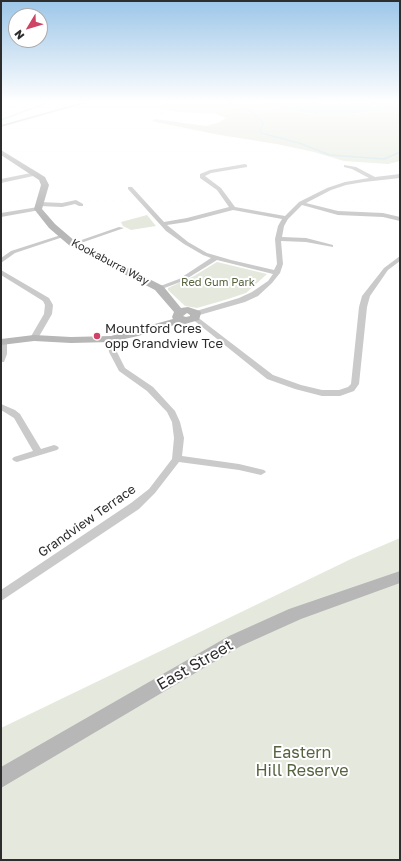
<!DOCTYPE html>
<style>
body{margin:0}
#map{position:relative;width:401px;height:861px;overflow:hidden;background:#fff;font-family:"Golos Text",sans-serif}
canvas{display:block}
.frame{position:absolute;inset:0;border:2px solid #2d2d2d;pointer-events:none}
.north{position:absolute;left:8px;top:8px;width:40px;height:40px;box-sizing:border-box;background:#fff;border:1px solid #ababab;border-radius:50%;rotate:232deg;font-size:11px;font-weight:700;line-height:16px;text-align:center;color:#2d2d2d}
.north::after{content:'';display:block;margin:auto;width:14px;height:18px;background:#cf4465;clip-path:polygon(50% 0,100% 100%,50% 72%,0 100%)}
</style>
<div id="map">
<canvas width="401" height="861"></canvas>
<div class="frame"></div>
<div class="north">N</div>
</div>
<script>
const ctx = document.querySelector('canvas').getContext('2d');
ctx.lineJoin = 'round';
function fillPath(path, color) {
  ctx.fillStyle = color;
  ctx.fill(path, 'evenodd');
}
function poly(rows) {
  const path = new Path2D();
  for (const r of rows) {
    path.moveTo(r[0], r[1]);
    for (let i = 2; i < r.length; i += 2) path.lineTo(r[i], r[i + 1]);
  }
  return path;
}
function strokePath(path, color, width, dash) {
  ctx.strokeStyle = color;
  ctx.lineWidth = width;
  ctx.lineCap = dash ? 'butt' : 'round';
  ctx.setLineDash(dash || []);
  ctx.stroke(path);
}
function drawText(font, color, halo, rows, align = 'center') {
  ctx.font = font + ' "Golos Text",sans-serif';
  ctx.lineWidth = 4;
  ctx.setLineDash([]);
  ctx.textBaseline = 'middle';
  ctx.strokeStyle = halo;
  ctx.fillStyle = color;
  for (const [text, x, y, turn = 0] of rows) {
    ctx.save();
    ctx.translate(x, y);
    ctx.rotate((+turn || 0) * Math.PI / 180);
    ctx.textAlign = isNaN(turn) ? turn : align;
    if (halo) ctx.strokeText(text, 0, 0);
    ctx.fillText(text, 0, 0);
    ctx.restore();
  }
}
fillPath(poly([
 [169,101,257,101,293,110,323,114,343,114,400,107,400,161,388,164,344,161,314,152,277,144,220,135,151,121,156,119,206,126,220,122,226,118,216,114,178,112,160,109,160,106],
 [147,215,156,226,131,230,123,226,121,222],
 [217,262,267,274,246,293,225,300,197,308,185,306,168,290,168,288,194,276],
 [400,538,400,860,1,860,1,728,351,559]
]), '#e5e9dd');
fillPath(poly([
 [257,101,309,101,329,104,400,101,400,109,343,114,317,114,277,108]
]), '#cbe0e7');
strokePath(poly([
 [221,101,252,112,264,123,260,130,261,133,299,143,330,155,384,159,400,152],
 [1,120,52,101]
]), '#cbe0e7', 1.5);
fillPath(poly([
 [87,101,93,101,1,127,1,125,87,101],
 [245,164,247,165,247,167,211,173,205,176,221,188,235,207,285,216,299,202,327,188,345,182,369,178,352,169,344,167,344,165,356,167,375,177,400,174,400,178,364,182,346,185,331,190,306,203,338,211,383,213,400,217,400,221,383,217,338,215,302,205,288,219,284,226,282,237,306,238,333,245,333,247,306,242,281,241,283,264,280,273,272,283,258,296,245,302,196,316,273,375,301,385,322,390,339,390,348,387,351,384,359,307,362,296,384,268,400,256,400,261,388,270,370,296,367,307,359,384,354,391,340,396,322,396,295,389,267,379,191,318,195,316,192,314,193,312,239,298,252,292,268,281,273,274,217,260,183,281,159,290,155,288,179,279,211,258,203,255,184,244,166,231,128,189,128,187,132,187,164,222,187,218,229,207,217,190,200,178,200,174,210,170,245,164],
 [233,210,282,219,278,226,275,239,277,264,274,270,231,260,207,253,188,242,167,225,187,222,233,210],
 [36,172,38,173,38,175,1,183,1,179,36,172],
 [76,200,83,204,83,206,79,206,75,204,62,207,40,206,37,204,40,202,62,203,76,200],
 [38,207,40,208,40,210,1,217,1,213,38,207],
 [119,227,124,228,75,245,70,244,119,227],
 [61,235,66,236,15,253,1,263,1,258,11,251,61,235],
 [1,270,49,298,53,305,52,314,37,340,31,340,30,338,44,314,45,305,43,301,1,275,1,270],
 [108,337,114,337,115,339,117,352,125,368,153,387,175,411,180,422,184,438,182,456,239,464,264,470,266,472,261,475,239,470,179,462,155,493,139,509,1,601,1,590,131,503,149,489,172,459,174,438,172,422,167,412,147,391,119,371,109,352,107,339,108,337],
 [1,340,6,340,7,342,7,354,4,362,1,362,1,340],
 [1,404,15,410,20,414,41,449,54,445,57,446,59,448,57,450,17,462,14,461,12,459,14,457,33,451,14,418,1,410,1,404]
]), '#cacaca');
fillPath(poly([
 [1,150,45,177,49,185,42,209,55,224,76,242,163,286,181,308,188,307,200,311,201,313,199,320,185,324,181,323,138,336,111,342,71,343,34,341,1,345,1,339,34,335,71,337,111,336,173,319,172,317,174,312,155,290,70,246,49,228,34,209,41,185,39,180,1,155,1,150],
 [187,313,190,315,190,316,186,317,183,316,187,313],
 [400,571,400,583,301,619,241,646,1,788,1,767,229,636,289,609,400,571]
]), '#b7b7b7');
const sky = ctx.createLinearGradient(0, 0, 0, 221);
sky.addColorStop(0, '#9cc6e8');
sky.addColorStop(0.46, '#fff');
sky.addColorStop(1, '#ffffff00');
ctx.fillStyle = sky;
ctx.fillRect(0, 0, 401, 221);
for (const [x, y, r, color] of [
 [97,336,4,"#cf4465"]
]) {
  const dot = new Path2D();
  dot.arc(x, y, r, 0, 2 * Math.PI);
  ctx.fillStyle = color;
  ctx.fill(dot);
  strokePath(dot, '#fff', 1.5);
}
drawText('11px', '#2d2d2d', '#fff', [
 ["Kookaburra Way",110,262,28]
]);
drawText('11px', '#566340', '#fff', [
 ["Red Gum Park",218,283]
]);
drawText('13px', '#2d2d2d', '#fff', [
 ["Mountford Cres",105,329],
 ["opp Grandview Tce",105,344]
], 'left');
drawText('13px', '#2d2d2d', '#fff', [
 ["Grandview Terrace",87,521,-35]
]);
drawText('16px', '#2d2d2d', '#fff', [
 ["East Street",195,665,-30]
]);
drawText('16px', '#566340', '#fff', [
 ["Eastern",302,753],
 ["Hill Reserve",302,771]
]);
</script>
